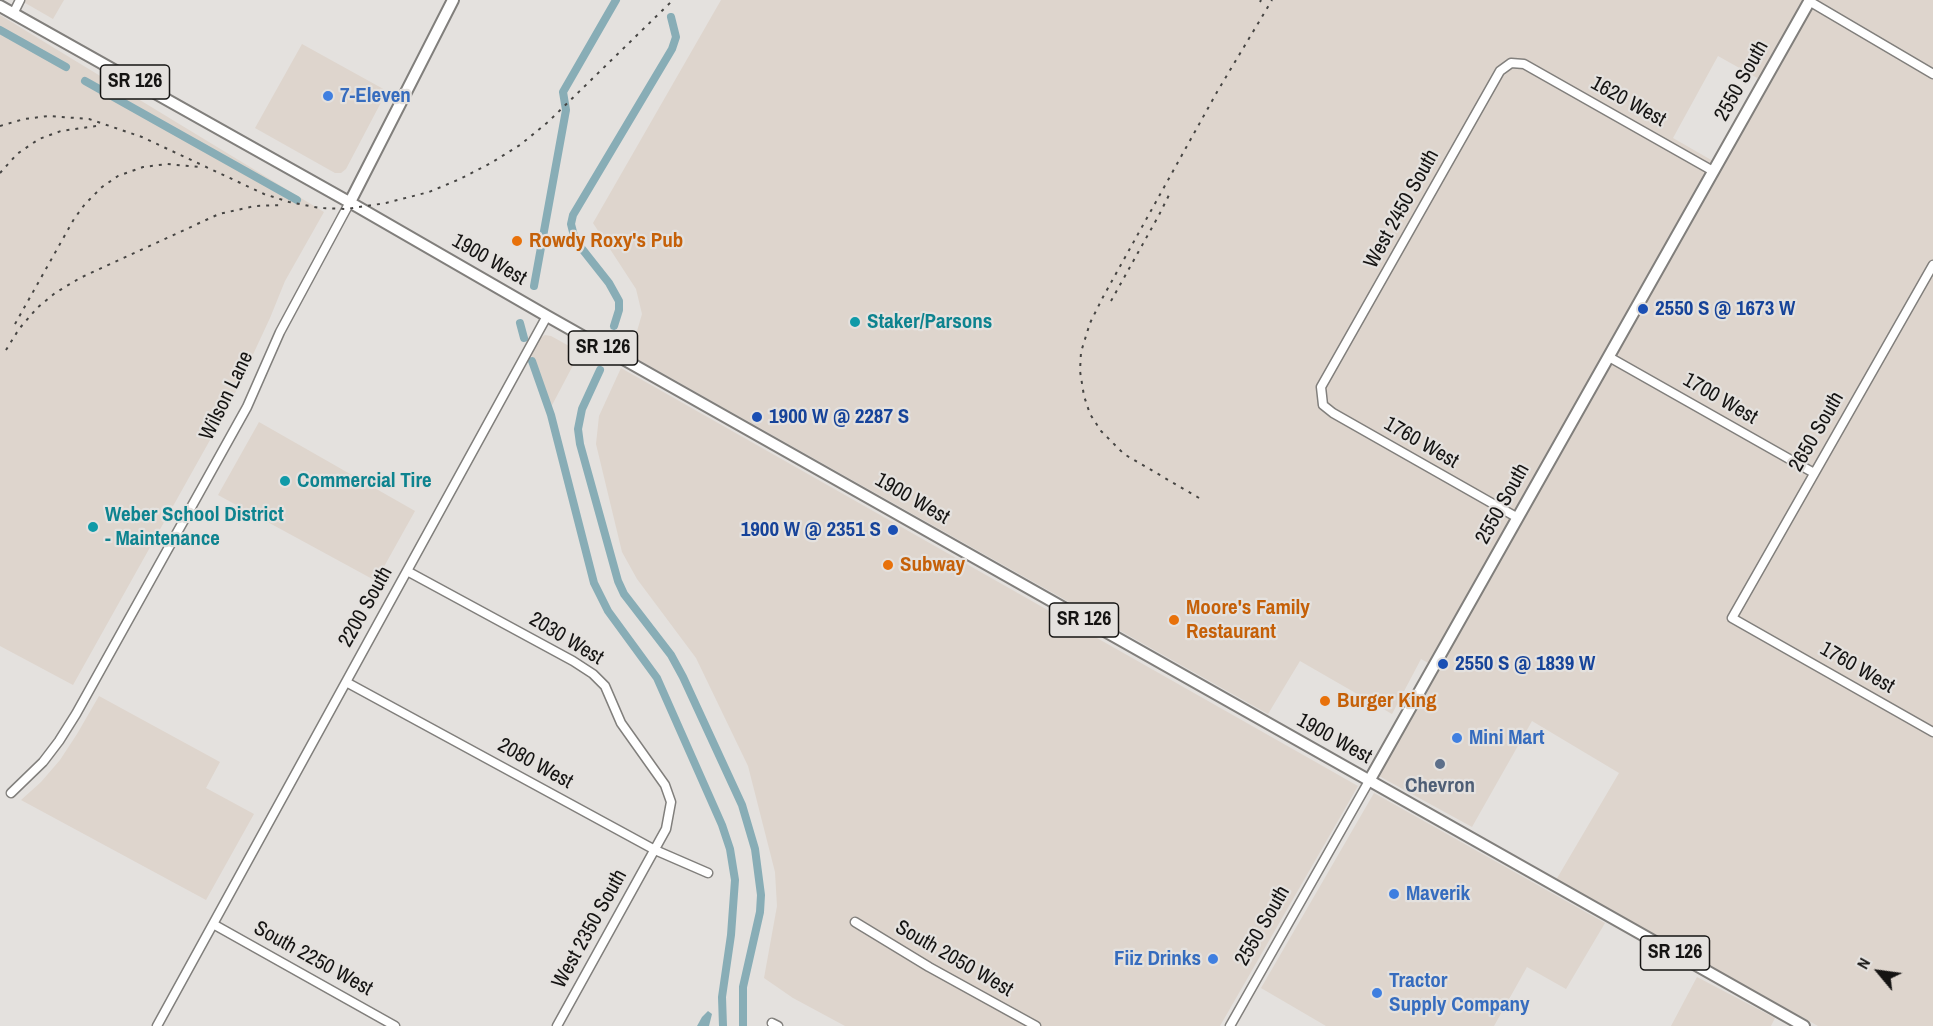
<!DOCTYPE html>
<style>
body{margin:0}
#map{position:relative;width:1933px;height:1026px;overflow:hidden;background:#e4e1de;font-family:"Archivo Narrow",sans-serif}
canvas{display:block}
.north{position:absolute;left:1849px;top:942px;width:60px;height:60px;-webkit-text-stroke:4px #e4e1de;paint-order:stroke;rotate:299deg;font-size:16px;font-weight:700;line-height:24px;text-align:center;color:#151413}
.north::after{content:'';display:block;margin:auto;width:21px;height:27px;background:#151413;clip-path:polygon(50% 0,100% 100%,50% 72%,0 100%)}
</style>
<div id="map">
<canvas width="1933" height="1026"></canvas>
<div class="north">N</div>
</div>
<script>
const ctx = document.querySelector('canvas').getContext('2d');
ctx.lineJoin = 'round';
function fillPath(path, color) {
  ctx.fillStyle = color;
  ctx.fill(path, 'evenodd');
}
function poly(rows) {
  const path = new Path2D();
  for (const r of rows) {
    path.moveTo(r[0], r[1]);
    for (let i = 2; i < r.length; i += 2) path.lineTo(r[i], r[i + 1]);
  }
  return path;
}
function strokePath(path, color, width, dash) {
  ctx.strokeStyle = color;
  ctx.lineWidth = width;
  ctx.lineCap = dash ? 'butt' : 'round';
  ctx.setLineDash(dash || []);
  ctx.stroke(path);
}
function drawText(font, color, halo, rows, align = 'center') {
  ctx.font = font + ' "Archivo Narrow",sans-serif';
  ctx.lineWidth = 4.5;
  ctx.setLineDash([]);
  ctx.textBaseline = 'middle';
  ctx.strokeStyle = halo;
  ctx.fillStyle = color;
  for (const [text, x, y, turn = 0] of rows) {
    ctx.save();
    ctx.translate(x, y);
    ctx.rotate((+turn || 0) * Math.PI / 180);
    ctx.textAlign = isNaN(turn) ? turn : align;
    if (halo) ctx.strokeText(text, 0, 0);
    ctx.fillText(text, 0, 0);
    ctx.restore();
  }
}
fillPath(poly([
 [20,0,64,0,53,19],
 [721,0,1933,0,1933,1026,1818,1026,1556,880,1619,773,1532,721,1472,827,1379,776,1439,669,1421,659,1392,714,1300,661,1268,714,630,355,642,314,636,289,593,223],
 [1718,56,1759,79,1713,161,1673,138],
 [0,15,324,212,285,281,270,318,229,406,73,685,0,646],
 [302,44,387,91,346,169,341,173,335,173,255,128],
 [545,335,551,336,580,352,550,409,531,354,539,339],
 [621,368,1358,786,1220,1026,845,1026,793,998,764,978,777,906,775,872,748,766,696,658,637,579,622,552,596,444,599,416],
 [259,422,415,511,376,581,218,495],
 [99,696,220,762,206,788,254,814,206,900,21,800,41,782,60,760,77,734],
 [1374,793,1605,923,1566,989,1527,967,1494,1026,1326,1026,1261,988],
 [1697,977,1775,1018,1771,1026,1671,1026]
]), '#ded5cd');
fillPath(poly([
 [708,1011,712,1014,709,1026,697,1026,702,1017]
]), '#88adb6');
strokePath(poly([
 [0,30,66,67],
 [85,81,297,200],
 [534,286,566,110,563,92,616,0],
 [520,323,524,338],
 [614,326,619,310,619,301,609,283,575,240,571,224,573,215,672,49,676,37,671,17],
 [532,361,551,415,594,583,608,611,657,678,722,825,730,849,735,880,731,935,722,997,723,1026],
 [600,370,582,409,578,429,580,444,618,581,624,594,671,655,683,677,742,805,755,849,761,895,760,912,743,987,743,1026]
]), '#88adb6', 8);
const minor = poly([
 [1809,1,1933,74],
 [13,14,20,0],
 [1933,265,1732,618,1933,732],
 [1609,357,1814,473],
 [1518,518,1333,413,1323,405,1321,387,1500,71,1511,63,1524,64,1713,171],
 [407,571,573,661,593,674,605,686,621,723,665,785,671,802,666,829,557,1026],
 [346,682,655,850,708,873],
 [11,793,43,762,59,741,76,714,247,407,280,332,350,202],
 [855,922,929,967,1036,1026],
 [213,924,395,1026],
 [772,1023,778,1026],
 [157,1026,547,316],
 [1230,1026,1369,781]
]);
const major = poly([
 [0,6,358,207,547,316,1804,1026],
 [350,202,453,0],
 [1369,781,1810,0]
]);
strokePath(minor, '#817f7c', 11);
strokePath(major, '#817f7c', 14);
strokePath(minor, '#fff', 8);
strokePath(major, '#fff', 10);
strokePath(poly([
 [1260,2,1261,0],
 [0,126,24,119,49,116,89,119,142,137,264,194,289,202,320,208,346,209,386,203,429,192,460,179,491,163,520,145,548,122,673,0],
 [0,173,17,154,39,139,61,131,96,126],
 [1111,301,1159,215,1170,193],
 [15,324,74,219,85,204,102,187,118,176,143,167,167,164,200,167],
 [6,350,19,329,37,308,55,293,80,278,219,214,255,206,284,205],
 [1199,498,1124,454,1101,431,1090,414,1084,396,1080,371,1081,352,1090,323,1103,297,1217,92,1272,0]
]), '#464543', 2, [3, 6]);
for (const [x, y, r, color] of [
 [328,96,6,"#3f7fe0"],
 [517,241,6,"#e8710a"],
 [1643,309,6,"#1a4fb4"],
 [855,322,6,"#0f9aa8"],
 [757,417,6,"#1a4fb4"],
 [285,481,6,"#0f9aa8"],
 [93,527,6,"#0f9aa8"],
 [893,530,6,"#1a4fb4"],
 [888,565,6,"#e8710a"],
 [1174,620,6,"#e8710a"],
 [1443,664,6,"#1a4fb4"],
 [1325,701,6,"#e8710a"],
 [1457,738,6,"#3f7fe0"],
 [1440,764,6,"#5c6f8a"],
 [1394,894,6,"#3f7fe0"],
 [1213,959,6,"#3f7fe0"],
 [1377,993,6,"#3f7fe0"]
]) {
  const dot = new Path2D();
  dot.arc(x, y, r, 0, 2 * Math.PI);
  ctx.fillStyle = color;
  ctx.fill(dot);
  strokePath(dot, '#e4e1de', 2);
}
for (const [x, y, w] of [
 [135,82,69],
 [603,348,69],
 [1084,620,69],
 [1675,953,69]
]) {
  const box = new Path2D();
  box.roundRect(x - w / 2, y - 17, w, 34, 4.5);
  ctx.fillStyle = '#e4e1de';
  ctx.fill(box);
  strokePath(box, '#151413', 1.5);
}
drawText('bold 20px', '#151413', null, [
 ["SR 126",135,82],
 ["SR 126",603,348],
 ["SR 126",1084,620],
 ["SR 126",1675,953]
]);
drawText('21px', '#151413', '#e4e1de', [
 ["2550 South",1742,81,-61],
 ["1620 West",1628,102,29],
 ["West 2450 South",1402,209,-61],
 ["1900 West",489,260,30],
 ["Wilson Lane",227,396,-64],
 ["1700 West",1720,399,30],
 ["2650 South",1817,432,-60],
 ["1760 West",1421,443,30],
 ["1900 West",912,499,30],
 ["2550 South",1503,504,-61],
 ["2200 South",366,607,-61],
 ["2030 West",566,639,31],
 ["1760 West",1857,668,30],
 ["1900 West",1334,739,29],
 ["2080 West",535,764,29],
 ["2550 South",1263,926,-60],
 ["West 2350 South",590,929,-61],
 ["South 2250 West",313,959,29],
 ["South 2050 West",954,959,30]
]);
drawText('bold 21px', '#366cbe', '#e4e1de', [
 ["7-Eleven",340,96],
 ["Mini Mart",1469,738],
 ["Maverik",1406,894],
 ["Fiiz Drinks",1201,959,"right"],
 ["Tractor",1389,981],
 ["Supply Company",1389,1005]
], 'left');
drawText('bold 21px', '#c56008', '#e4e1de', [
 ["Rowdy Roxy's Pub",529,241],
 ["Subway",900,565],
 ["Moore's Family",1186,608],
 ["Restaurant",1186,632],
 ["Burger King",1337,701]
], 'left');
drawText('bold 21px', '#164399', '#e4e1de', [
 ["2550 S @ 1673 W",1655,309],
 ["1900 W @ 2287 S",769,417],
 ["1900 W @ 2351 S",881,530,"right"],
 ["2550 S @ 1839 W",1455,664]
], 'left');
drawText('bold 21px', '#0d838f', '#e4e1de', [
 ["Staker/Parsons",867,322],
 ["Commercial Tire",297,481],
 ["Weber School District",105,515],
 ["- Maintenance",105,539]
], 'left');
drawText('bold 21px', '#4e5e75', '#e4e1de', [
 ["Chevron",1440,786]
]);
</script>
